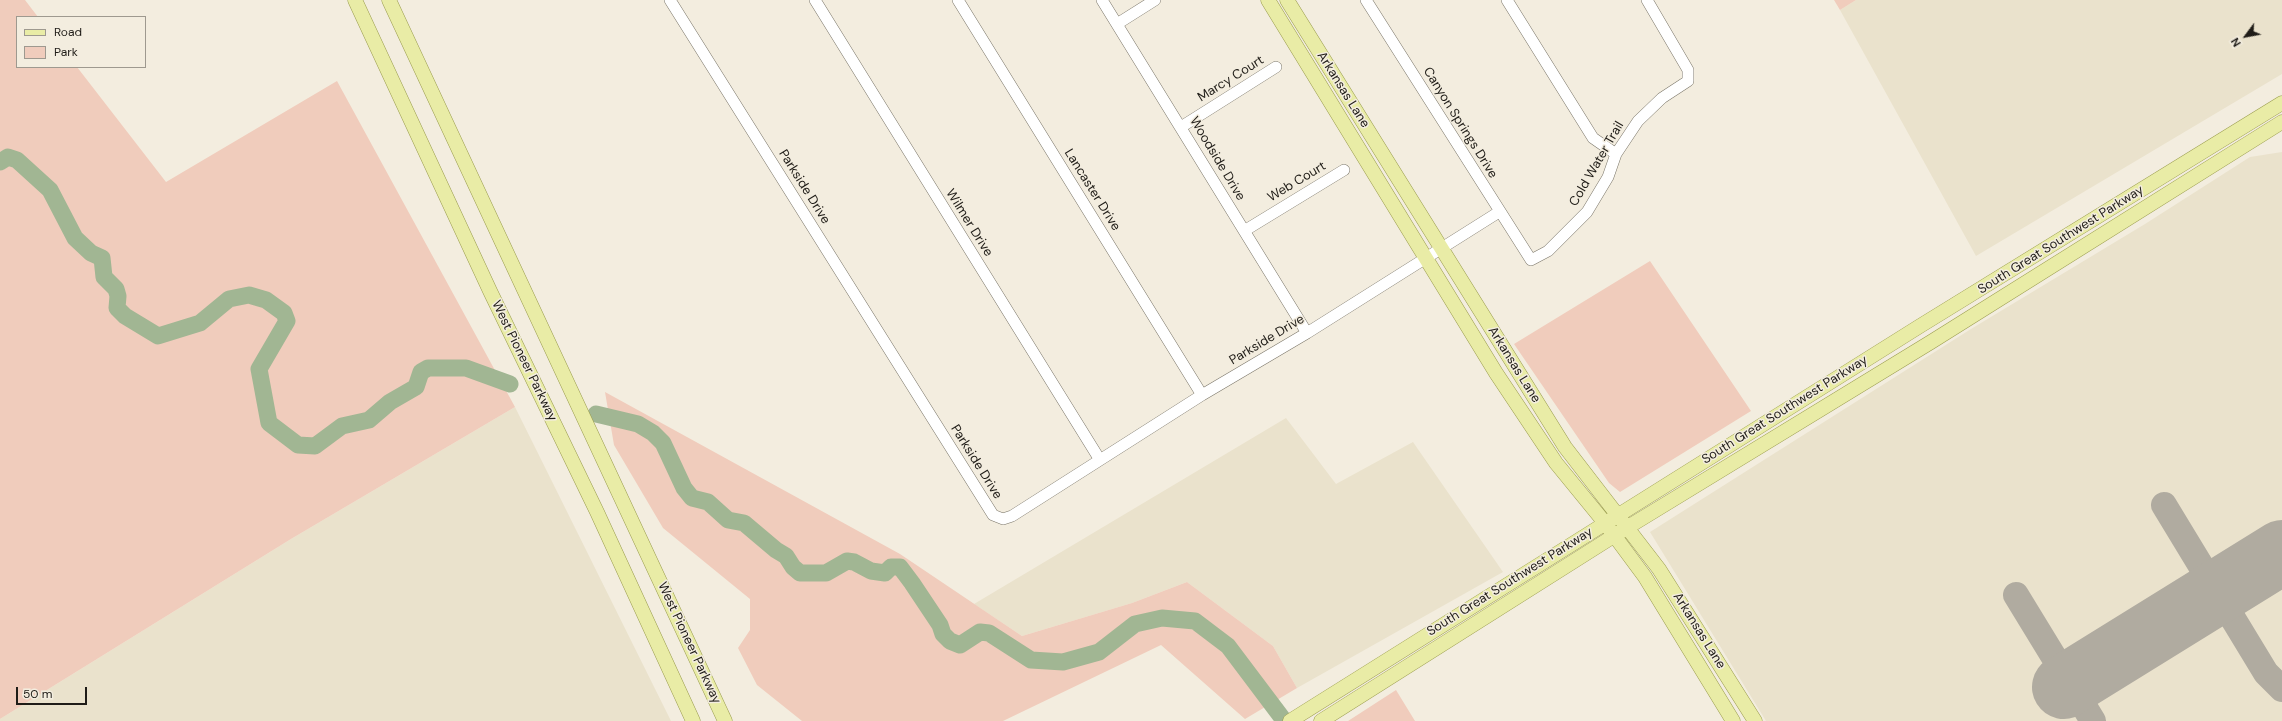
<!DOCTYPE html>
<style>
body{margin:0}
#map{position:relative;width:2282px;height:721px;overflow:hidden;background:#f3eddf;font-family:"DM Sans",sans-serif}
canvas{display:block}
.legend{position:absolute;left:16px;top:16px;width:130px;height:52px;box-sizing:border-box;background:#f3eddf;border:1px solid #9e998f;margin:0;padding:5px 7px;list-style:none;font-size:12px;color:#1f1c17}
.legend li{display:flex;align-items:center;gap:8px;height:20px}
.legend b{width:20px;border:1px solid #9e998f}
.north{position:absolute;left:2226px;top:16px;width:40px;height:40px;-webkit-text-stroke:3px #f3eddf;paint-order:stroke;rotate:238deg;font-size:11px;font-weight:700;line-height:16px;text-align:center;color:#1f1c17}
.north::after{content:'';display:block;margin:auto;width:14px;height:18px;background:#1f1c17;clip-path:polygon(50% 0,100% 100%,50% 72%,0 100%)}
.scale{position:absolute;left:16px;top:687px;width:71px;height:18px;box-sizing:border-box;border:2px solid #1f1c17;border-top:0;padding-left:5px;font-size:12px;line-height:14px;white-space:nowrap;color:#1f1c17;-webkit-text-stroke:3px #f3eddf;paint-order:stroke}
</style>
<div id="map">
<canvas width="2282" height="721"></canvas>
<ul class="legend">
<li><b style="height:5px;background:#e9eca6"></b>Road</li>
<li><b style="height:11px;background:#f0ccbc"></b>Park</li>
</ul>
<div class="north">N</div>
<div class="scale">50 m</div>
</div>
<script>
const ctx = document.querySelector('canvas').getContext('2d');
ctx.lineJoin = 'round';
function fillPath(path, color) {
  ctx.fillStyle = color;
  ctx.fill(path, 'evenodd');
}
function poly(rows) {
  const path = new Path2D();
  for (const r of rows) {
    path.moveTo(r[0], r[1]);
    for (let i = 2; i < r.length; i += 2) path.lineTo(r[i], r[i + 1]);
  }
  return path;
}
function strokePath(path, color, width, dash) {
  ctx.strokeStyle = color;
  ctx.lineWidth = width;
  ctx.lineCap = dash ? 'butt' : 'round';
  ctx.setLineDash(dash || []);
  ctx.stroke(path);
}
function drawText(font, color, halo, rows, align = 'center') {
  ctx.font = font + ' "DM Sans",sans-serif';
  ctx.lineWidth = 3;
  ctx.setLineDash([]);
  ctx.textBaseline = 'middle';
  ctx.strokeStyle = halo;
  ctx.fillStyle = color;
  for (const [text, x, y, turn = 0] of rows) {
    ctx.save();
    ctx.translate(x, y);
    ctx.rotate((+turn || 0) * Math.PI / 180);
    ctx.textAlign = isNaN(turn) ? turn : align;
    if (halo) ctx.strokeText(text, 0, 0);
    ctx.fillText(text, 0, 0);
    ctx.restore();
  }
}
fillPath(poly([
 [1856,0,2282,0,2282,74,1976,256,1840,10],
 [2282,152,2282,721,1766,721,1650,532,1971,329,2145,224,2250,157],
 [515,407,671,721,0,721,0,719,291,539],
 [1286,418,1336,484,1413,442,1503,572,1297,688,1273,646,1187,582,1132,603,1022,636,974,604]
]), '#eae2cc');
fillPath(poly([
 [0,0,25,0,38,17,17,17,17,67,77,67,166,182,337,81,515,407,291,539,0,719],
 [1834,0,1856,0,1840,10],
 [1650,261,1751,411,1620,492,1609,483,1514,344],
 [605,392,900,554,1022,636,1132,603,1187,582,1273,646,1297,688,1245,719,1161,645,1003,721,802,721,757,685,738,648,750,630,750,599,663,528,614,445],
 [1396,690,1415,721,1348,721]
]), '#f0ccbc');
strokePath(poly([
 [0,162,8,157,17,160,50,190,75,238,91,253,102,258,104,277,116,289,118,296,117,308,125,316,158,336,200,323,229,299,249,295,266,300,284,313,287,321,259,369,269,423,298,445,315,446,342,426,369,420,390,402,416,387,421,372,428,368,466,368,510,384],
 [596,414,638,424,653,433,663,443,684,488,692,498,708,502,728,520,744,523,776,550,786,556,793,567,800,573,826,573,847,561,854,562,871,571,885,573,891,567,900,567,912,583,940,625,943,634,950,641,960,645,980,632,989,633,1031,660,1063,662,1099,652,1135,624,1162,618,1195,621,1228,646,1283,719]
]), '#a1b693', 17);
strokePath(poly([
 [2164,505,2266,673,2282,689],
 [2016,595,2093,721]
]), '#b0aba0', 26);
strokePath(poly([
 [2064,687,2282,552]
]), '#b0aba0', 64);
const minor = poly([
 [670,0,993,515,1003,519,1012,516,1202,395,1307,333,1499,212],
 [815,0,1100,460],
 [958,0,1202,395],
 [1102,0,1307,333],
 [1366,0,1531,260,1548,251,1587,212,1608,177,1616,154,1638,121,1662,98,1688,81,1688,70,1647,0],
 [1507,0,1593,138,1616,154],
 [1117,24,1155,0],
 [1181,127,1276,67],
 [1244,231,1344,170]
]);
const major = poly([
 [355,0,490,291,597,512,693,721],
 [389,0,725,721],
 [1268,0,1496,373,1556,463,1605,523,1645,577,1733,721],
 [1287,0,1565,447,1659,569,1755,721],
 [1290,721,1920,326,2282,103],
 [1321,721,1628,527,1931,342,2282,122]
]);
strokePath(minor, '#7a7568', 12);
strokePath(major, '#999b4d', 15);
strokePath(minor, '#fff', 11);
strokePath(major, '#e9eca6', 14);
drawText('13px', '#1f1c17', '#f3eddf', [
 ["Marcy Court",1231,79,-32],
 ["Arkansas Lane",1343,90,58],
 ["Canyon Springs Drive",1460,123,58],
 ["Woodside Drive",1217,159,59],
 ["Cold Water Trail",1597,164,-60],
 ["Web Court",1297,182,-31],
 ["Parkside Drive",804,187,58],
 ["Lancaster Drive",1092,190,58],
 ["Wilmer Drive",969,223,58],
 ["South Great Southwest Parkway",2061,240,-32],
 ["Parkside Drive",1267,340,-31],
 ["West Pioneer Parkway",524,361,64],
 ["Arkansas Lane",1514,365,58],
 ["South Great Southwest Parkway",1785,410,-32],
 ["Parkside Drive",976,462,58],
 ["South Great Southwest Parkway",1510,582,-32],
 ["Arkansas Lane",1699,631,58],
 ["West Pioneer Parkway",689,643,65]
]);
</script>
